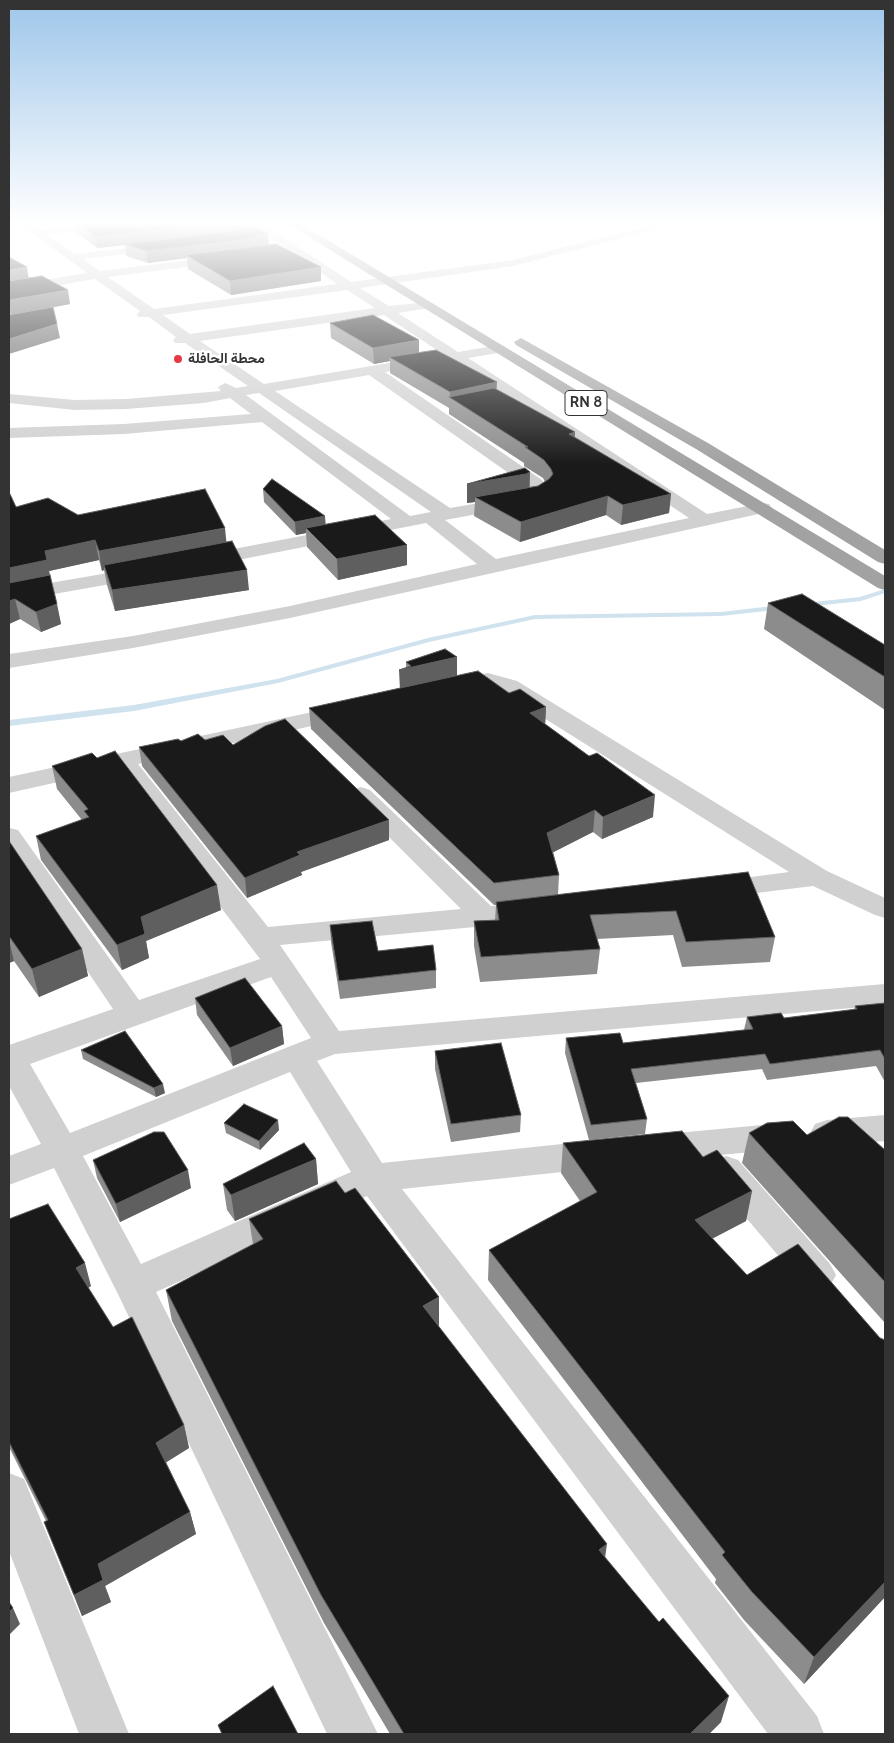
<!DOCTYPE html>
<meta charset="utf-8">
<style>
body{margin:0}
#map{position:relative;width:894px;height:1743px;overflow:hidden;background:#fff;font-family:Cabin,sans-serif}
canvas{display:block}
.frame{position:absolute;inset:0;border:10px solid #333;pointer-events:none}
</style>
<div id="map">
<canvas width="894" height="1743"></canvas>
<div class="frame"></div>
</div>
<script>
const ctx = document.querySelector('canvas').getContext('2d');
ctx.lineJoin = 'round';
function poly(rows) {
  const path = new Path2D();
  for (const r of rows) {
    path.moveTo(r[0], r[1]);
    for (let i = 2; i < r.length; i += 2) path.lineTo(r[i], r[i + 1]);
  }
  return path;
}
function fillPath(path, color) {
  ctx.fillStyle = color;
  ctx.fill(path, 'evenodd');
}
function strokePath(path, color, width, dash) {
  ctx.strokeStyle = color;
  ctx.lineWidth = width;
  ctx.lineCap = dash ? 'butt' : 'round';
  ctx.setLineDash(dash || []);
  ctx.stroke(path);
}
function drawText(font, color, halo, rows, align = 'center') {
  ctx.font = font + ' Cabin,Vazirmatn,sans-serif';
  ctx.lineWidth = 5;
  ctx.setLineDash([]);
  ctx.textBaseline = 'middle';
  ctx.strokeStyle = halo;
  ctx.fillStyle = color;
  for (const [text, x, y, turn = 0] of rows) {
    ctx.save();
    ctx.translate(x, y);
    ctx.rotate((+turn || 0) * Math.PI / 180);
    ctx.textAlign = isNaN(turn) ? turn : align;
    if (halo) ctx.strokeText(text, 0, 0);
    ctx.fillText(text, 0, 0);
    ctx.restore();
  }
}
fillPath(poly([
 [885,589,885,593,861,601,805,607,801,605,805,603,860,597,885,589],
 [781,605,784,605,784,609,721,616,535,619,429,642,278,683,134,711,9,726,9,720,134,705,277,679,428,638,535,615,721,612,781,605]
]), '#cfe2ee');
fillPath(poly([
 [16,221,28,221,40,230,111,221,146,221,141,224,48,235,74,254,163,244,169,247,163,250,83,259,100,271,224,256,230,259,224,262,108,277,154,309,337,284,246,221,259,221,351,282,513,260,669,221,688,221,513,266,360,288,389,306,429,302,431,305,429,308,398,313,458,352,499,345,504,346,506,349,504,352,468,358,707,514,763,503,769,504,772,508,769,512,763,513,290,618,133,648,9,668,9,654,133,636,290,606,477,564,426,523,202,567,195,565,192,561,195,557,202,555,391,519,262,422,124,434,9,438,9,428,124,424,251,414,230,398,204,403,126,409,75,410,9,403,9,394,75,400,126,399,221,391,218,387,225,383,236,388,248,386,185,343,175,343,173,340,176,337,149,317,138,317,137,314,140,311,95,279,9,294,9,286,87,273,16,221],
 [347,290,375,308,190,334,163,315,347,290],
 [384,315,443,354,264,384,200,341,384,315],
 [453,361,689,518,496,559,445,520,537,503,547,497,550,493,549,489,542,480,385,372,453,361],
 [369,375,530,488,532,491,526,495,450,508,275,391,369,375],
 [259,393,431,512,410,516,246,395,259,393],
 [143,567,150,569,153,573,150,577,9,602,9,590,143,567],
 [488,673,517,681,827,871,885,898,885,918,875,915,813,886,716,898,706,895,702,889,706,883,789,872,501,691,487,687,455,693,447,691,444,686,447,681,488,673],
 [345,705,353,707,357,712,353,717,138,764,268,927,461,909,352,800,348,795,352,790,361,787,370,790,491,906,532,902,542,905,546,911,542,917,532,920,486,926,280,945,339,1031,885,984,885,1005,335,1054,317,1061,382,1163,600,1140,612,1144,617,1154,612,1164,600,1168,402,1189,817,1716,824,1734,768,1734,367,1196,156,1292,378,1734,327,1734,118,1294,54,1168,9,1185,9,1156,41,1144,9,1086,9,1045,113,1009,9,855,9,828,18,830,139,1000,260,959,116,769,9,793,9,777,345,705],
 [271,977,311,1038,70,1133,30,1064,271,977],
 [290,1072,351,1172,141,1264,83,1156,290,1072],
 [885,1115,885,1141,827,1146,815,1142,810,1133,815,1124,827,1120,885,1115],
 [784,1123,796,1127,801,1136,796,1145,784,1149,655,1161,643,1158,638,1148,643,1138,655,1135,784,1123],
 [726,1156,738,1160,830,1264,836,1275,830,1286,817,1291,804,1286,714,1180,708,1170,714,1160,726,1156],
 [9,1473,24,1479,129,1734,79,1734,9,1551,9,1473]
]), '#d0d0d0');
fillPath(poly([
 [283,221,296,221,885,576,885,590,878,588,283,221],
 [521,338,708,443,885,550,885,564,878,562,696,449,516,345,514,342,521,338]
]), '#a2a2a2');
fillPath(poly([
 [62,221,244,221,269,245,321,267,321,281,231,295,188,269,187,258,148,263,126,256,125,245,97,248,77,233,76,224,66,225],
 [9,257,29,278,70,304,11,315,9,313],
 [330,323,419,352,496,389,575,432,575,437,671,494,669,513,621,525,606,515,520,542,474,516,475,502,467,503,467,484,530,472,530,487,538,486,545,482,543,478,524,466,524,463,449,414,449,408,390,373,390,361,374,364,331,338],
 [263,489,326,524,407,545,407,565,338,580,307,547,306,533,296,535,264,502],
 [9,495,16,507,78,515,227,542,249,590,115,611,107,585,104,570,102,571,99,560,49,571,61,624,41,632,20,619,9,624],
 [768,603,885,645,885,710,764,629],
 [406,662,457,676,509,693,546,707,545,724,653,817,602,839,593,832,553,852,559,875,558,895,748,872,775,937,770,962,682,967,673,935,597,939,600,949,597,974,480,982,474,946,474,921,495,920,496,905,494,905,311,729,309,708,400,688,406,668],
 [205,740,233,745,389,840,301,872,302,875,247,898,142,766,139,747],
 [52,766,221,910,146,941,149,958,122,970,41,860,36,836,82,820,57,789],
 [9,841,82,949,88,976,39,997,14,961,9,963],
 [330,925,378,951,436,970,436,988,340,999,331,942],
 [195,998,282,1026,284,1044,233,1066,197,1015],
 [885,1003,885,1082,876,1066,767,1080,762,1069,636,1083,647,1119,645,1134,589,1140,565,1053,566,1038,623,1043,744,1030,747,1017,784,1018,854,1010,855,1006],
 [81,1050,165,1093,156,1097,83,1059],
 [435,1051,521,1115,520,1132,451,1142,435,1069],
 [224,1123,279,1130,260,1150,226,1133],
 [749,1133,807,1135,885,1150,885,1323,742,1163],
 [563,1143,703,1157,752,1191,746,1221,712,1239,747,1275,885,1340,885,1597,804,1684,744,1620,715,1583,716,1579,488,1280,489,1250,580,1201,561,1173],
 [316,1159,318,1184,235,1221,227,1210,223,1184],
 [93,1160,191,1188,120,1222,97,1178],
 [9,1219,91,1286,88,1288,113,1327,184,1425,189,1448,166,1462,190,1512,196,1534,105,1586,111,1602,82,1616,53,1544,44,1522,46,1521,9,1447],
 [249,1219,439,1327,605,1558,721,1722,709,1734,390,1734,324,1623,172,1321,166,1290,253,1244]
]), '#8c8c8c');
fillPath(poly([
 [66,221,93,221,76,222,76,224,66,225],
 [235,221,239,221,240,232,125,244,125,245,97,248,95,237],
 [268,234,269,246,186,255,187,258,148,263,146,251],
 [27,267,29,281,9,285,9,270],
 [321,267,321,281,231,295,230,281],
 [68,290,70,304,11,315,9,300],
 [57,324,60,338,9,354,9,339],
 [419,340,419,356,389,357,390,361,374,364,373,348],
 [497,382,496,399,450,397,450,392],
 [575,432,574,450,569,434],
 [530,472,529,490,475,497,475,502,467,503,467,484],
 [671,494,669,513,621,525,623,505],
 [608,496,606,515,520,542,521,522],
 [325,516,326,529,306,528,306,533,296,535,295,522],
 [225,528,227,548,104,565,104,570,102,571,99,551],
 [95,540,99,560,49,571,51,580,9,589,9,568,45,551],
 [407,545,407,565,338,580,337,559],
 [247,570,249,590,115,611,112,590],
 [15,599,20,619,9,624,9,601],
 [57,604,61,624,41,632,36,612],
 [457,657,457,677,400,690,399,670],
 [546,707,545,728,530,713],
 [655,795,653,817,602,839,603,817],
 [595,810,593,832,546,856,547,833],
 [389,820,389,840,301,872,302,875,247,898,245,878,297,852],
 [217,885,221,910,146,941,149,958,122,970,117,945,141,917],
 [9,940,14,961,9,963],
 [82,949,88,976,39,997,32,969],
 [282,1026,284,1044,233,1066,230,1048],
 [163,1084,165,1093,156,1097,154,1088],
 [278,1120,279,1130,260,1150,259,1141],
 [316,1159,318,1184,235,1221,231,1195],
 [188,1170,191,1188,120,1222,116,1204],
 [752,1191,746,1221,690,1250,695,1220],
 [85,1263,91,1286,83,1291,76,1268],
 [439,1297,439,1327,423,1306],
 [184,1425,189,1448,162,1465,156,1443],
 [190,1512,196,1534,105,1586,111,1602,82,1616,74,1595,98,1564],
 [607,1544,603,1572,599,1550],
 [885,1579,885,1597,804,1684,814,1657],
 [13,1608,20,1624,9,1635,9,1612],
 [729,1696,721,1722,709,1734,690,1734]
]), '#5f5f5f');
const building = poly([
 [83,221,235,221,95,237,76,222,83,221],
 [240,221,244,221,268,234,256,236,259,238,146,251,125,244,239,230,246,225,240,221],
 [276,244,321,267,230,281,186,255,276,244],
 [9,257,27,267,9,270,9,257],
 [42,276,68,290,9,300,9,281,42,276],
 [53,307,57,324,9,339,9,315,53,307],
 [373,315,419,340,373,348,330,323,373,315],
 [436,350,497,382,450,392,389,357,436,350],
 [494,388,575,432,569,434,671,494,623,505,608,496,521,522,475,497,538,486,549,479,553,474,551,469,544,460,525,447,528,447,449,397,494,388],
 [525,468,530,472,526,474,467,484,525,468],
 [272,479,325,516,295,522,263,489,272,479],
 [205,489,225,528,99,551,95,540,45,551,47,560,9,568,9,495,10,494,16,507,48,498,78,515,205,489],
 [375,515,407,545,337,559,306,528,375,515],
 [232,541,247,570,112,590,104,565,232,541],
 [50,575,57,604,36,612,15,599,9,601,9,583,50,575],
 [802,594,885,645,885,677,768,603,802,594],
 [445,649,457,657,399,670,411,666,406,662,445,649],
 [478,671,509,693,520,689,546,707,530,713,589,756,597,753,655,795,603,817,595,810,547,833,559,875,494,883,309,708,478,671],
 [285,719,389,820,297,852,300,855,245,878,139,747,178,739,181,741,198,734,205,740,223,735,233,745,265,726,285,719],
 [115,751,217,885,141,917,145,934,117,945,36,836,89,817,84,811,88,809,52,766,92,753,97,758,115,751],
 [9,841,82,949,32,969,9,936,9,841],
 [748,872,775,937,686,942,676,911,590,915,600,949,481,957,474,921,499,920,496,902,748,872],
 [372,921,378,951,433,945,436,970,339,981,330,925,372,921],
 [245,978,282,1026,230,1048,195,998,245,978],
 [885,1003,885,1059,880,1050,770,1064,765,1054,631,1069,647,1119,591,1125,566,1038,620,1033,623,1043,753,1029,747,1017,781,1013,784,1018,857,1009,855,1006,885,1003],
 [125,1031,163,1084,154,1088,81,1050,125,1031],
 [501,1043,521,1115,451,1124,435,1051,501,1043],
 [244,1104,278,1120,259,1141,224,1123,244,1104],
 [839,1117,848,1117,885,1150,885,1282,749,1133,767,1123,793,1121,807,1135,839,1117],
 [682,1131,703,1157,717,1150,752,1191,695,1220,747,1275,798,1244,880,1338,885,1340,885,1582,814,1657,752,1592,722,1555,725,1552,489,1250,597,1192,563,1143,682,1131],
 [154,1132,164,1132,188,1170,116,1204,93,1160,154,1132],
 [304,1143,316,1159,231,1195,223,1184,304,1143],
 [336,1181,345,1193,355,1188,439,1297,423,1306,607,1544,599,1550,659,1622,663,1618,729,1696,690,1734,404,1734,321,1595,166,1290,263,1239,249,1219,336,1181],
 [48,1204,85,1263,76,1268,113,1327,132,1317,184,1425,156,1443,190,1512,98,1564,103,1580,74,1595,44,1522,48,1520,9,1442,9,1219,48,1204],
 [9,1602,13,1608,9,1612,9,1602],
 [273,1686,298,1734,222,1734,218,1725,273,1686]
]);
fillPath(building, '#1a1a1a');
strokePath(building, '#5f5f5f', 1);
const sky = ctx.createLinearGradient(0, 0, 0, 465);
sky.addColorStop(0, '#9ec6ea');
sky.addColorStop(0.48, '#fff');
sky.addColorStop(1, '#ffffff00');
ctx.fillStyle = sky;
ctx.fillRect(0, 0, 894, 465);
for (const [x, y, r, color] of [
 [178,359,5,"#e63946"]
]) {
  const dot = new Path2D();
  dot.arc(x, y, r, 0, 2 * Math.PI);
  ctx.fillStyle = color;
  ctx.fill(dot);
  strokePath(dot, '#fff', 2);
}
drawText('bold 14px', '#333', '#fff', [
 ["محطة الحافلة",188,359]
], 'left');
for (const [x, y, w] of [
 [586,403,42]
]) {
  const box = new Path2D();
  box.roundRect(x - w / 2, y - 12.5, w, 25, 4);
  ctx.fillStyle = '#fff';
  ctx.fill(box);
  strokePath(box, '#333', 1);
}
drawText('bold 15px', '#333', null, [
 ["RN 8",586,403]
]);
</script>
